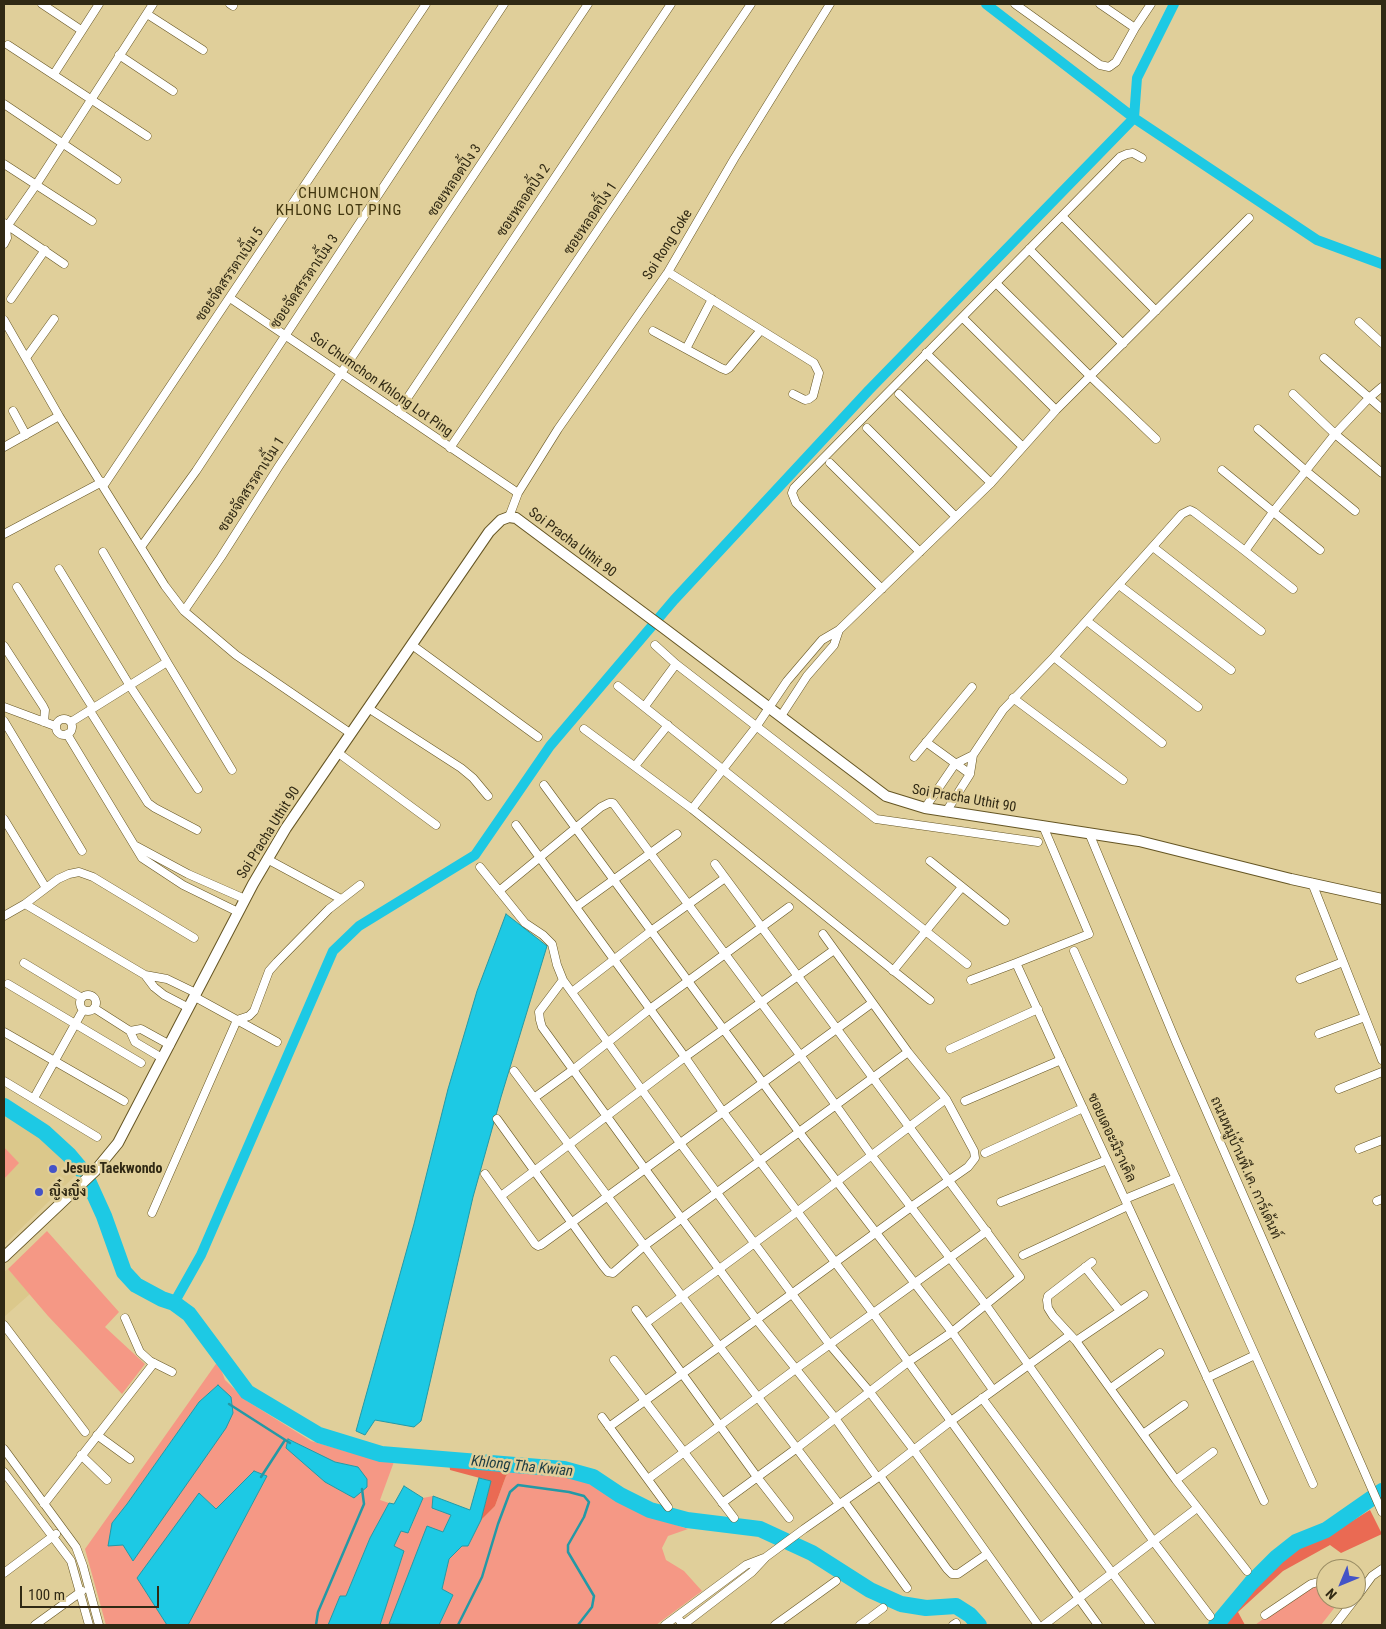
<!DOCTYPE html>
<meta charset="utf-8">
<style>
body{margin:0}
#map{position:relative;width:1386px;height:1629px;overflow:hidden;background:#e0cf9a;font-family:"Roboto Condensed",sans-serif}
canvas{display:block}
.frame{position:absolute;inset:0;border:5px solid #302914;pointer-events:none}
.north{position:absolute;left:1316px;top:1559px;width:50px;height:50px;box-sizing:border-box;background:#e0cf9a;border:1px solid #9a8d64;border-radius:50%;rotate:225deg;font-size:14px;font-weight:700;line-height:20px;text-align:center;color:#302914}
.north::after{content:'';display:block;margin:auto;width:18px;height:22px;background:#4353c7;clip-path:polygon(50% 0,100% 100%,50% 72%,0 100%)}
.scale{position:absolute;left:20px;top:1586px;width:139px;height:22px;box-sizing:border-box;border:2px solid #302914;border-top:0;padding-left:6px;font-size:15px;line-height:18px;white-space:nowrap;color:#302914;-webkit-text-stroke:4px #e0cf9a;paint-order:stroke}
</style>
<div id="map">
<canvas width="1386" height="1629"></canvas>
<div class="frame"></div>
<div class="north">N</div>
<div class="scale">100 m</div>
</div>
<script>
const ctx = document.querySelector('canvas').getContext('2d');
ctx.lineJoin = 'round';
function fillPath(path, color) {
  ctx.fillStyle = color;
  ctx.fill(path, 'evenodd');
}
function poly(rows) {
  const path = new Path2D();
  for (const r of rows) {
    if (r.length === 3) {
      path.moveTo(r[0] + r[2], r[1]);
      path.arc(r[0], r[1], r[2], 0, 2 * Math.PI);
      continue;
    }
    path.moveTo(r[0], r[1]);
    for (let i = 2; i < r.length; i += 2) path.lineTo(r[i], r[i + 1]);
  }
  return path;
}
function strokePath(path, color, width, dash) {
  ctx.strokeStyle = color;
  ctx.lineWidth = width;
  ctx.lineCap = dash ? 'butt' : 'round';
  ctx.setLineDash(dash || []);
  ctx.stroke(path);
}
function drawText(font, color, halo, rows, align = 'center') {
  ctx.font = font + ' "Roboto Condensed",Sarabun,sans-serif';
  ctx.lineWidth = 5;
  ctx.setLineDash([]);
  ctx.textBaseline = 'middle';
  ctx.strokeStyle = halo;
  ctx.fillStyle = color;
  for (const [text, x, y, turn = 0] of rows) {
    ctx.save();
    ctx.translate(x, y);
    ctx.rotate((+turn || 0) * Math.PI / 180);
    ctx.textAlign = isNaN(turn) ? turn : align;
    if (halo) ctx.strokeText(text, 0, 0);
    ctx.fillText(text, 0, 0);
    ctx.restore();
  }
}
fillPath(poly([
 [4,1114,28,1128,60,1155,78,1173,4,1245,4,1179,18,1163,4,1147],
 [8,1269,30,1294,4,1317,4,1272]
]), '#dbc88b');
fillPath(poly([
 [4,1147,19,1163,4,1179],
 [47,1231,119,1312,105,1327,145,1364,122,1394,48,1316,8,1269],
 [218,1361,225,1380,247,1401,311,1441,348,1452,395,1459,380,1500,389,1503,370,1538,346,1596,340,1596,328,1625,188,1625,267,1476,254,1471,216,1509,200,1494,138,1578,167,1625,106,1625,85,1549],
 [218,1385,133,1561,112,1523,127,1504,199,1402],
 [288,1440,335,1462,358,1467,354,1498,325,1482,287,1448],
 [510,1472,578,1477,598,1485,643,1514,688,1529,668,1536,662,1548,666,1560,684,1571,702,1591,656,1625,439,1625,453,1595,442,1589,449,1558,462,1546,468,1546,481,1520,495,1506,506,1476],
 [433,1496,432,1508,451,1514,443,1532,427,1527,389,1624,401,1625,380,1625,404,1552,393,1546,401,1530,409,1532,423,1498],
 [1324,1574,1326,1577,1326,1599,1338,1599,1339,1602,1321,1625,1255,1625]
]), '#f59885');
fillPath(poly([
 [449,1460,504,1467,510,1472,506,1476,495,1506,481,1520,491,1481,450,1470],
 [1370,1510,1382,1534,1341,1553,1330,1545,1283,1571,1238,1612,1245,1625,1220,1625,1267,1569,1305,1543,1331,1534]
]), '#ea6a53');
const water = poly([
 [506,914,547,946,501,1097,473,1197,421,1421,414,1427,375,1420,365,1435,356,1431,414,1224,448,1089,477,991,506,914],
 [218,1385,231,1397,233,1413,226,1428,133,1561,123,1545,108,1546,112,1523,127,1504,199,1402,218,1385],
 [288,1439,335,1462,358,1467,367,1479,367,1487,354,1498,325,1482,286,1448,288,1439],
 [254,1471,267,1476,188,1625,167,1625,137,1578,199,1493,216,1509,254,1471],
 [479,1478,491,1481,481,1520,468,1546,462,1546,449,1559,442,1589,453,1595,439,1625,389,1624,427,1526,443,1532,451,1515,432,1508,433,1496,470,1510,479,1478],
 [404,1486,423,1498,408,1533,401,1531,394,1546,404,1551,380,1625,328,1625,340,1596,346,1596,370,1538,389,1503,394,1504,404,1486]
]);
fillPath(water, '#1dc9e4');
strokePath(water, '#2399a6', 1);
strokePath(poly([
 [229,1404,290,1443],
 [261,1477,285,1440],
 [316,1625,318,1612,364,1504,362,1489],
 [458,1625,482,1577,498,1524,510,1492,518,1485,569,1492,584,1496,589,1502,584,1517,568,1545,568,1552,594,1596,592,1607,578,1625]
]), '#2399a6', 2.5);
strokePath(poly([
 [986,4,1134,118,1317,240,1382,264],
 [174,1303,201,1255,333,951,359,926,475,855,550,746,674,600,869,390,1134,118,1137,78,1174,4]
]), '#1dc9e4', 10);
strokePath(poly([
 [4,1106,44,1132,69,1155,85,1174,104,1216,124,1272,136,1285,162,1299,174,1303,189,1314,247,1392,319,1435,381,1454,564,1469,593,1477,620,1495,650,1510,687,1520,760,1529,812,1553,870,1590,901,1604,926,1608,956,1606,970,1615,979,1625],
 [1216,1625,1251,1583,1277,1557,1296,1542,1326,1530,1382,1491]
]), '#1dc9e4', 16);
const minor = poly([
 [42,4,81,30],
 [230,4,233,6],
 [1015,4,1100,65,1109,67,1116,62,1135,28,1151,4],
 [1100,4,1135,28],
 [147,14,203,50],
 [8,45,147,136],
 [119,55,173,91],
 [54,74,99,4],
 [4,104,117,180],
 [4,164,92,221],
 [1062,216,1156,311],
 [4,223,64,264],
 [4,229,6,228,36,185,153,4],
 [4,244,7,238,6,228],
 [1029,249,1123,344],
 [668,272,814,363,819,373,813,396,809,399,805,400,793,394],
 [996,283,1090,376,1156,439],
 [230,298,518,493],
 [11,299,45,250],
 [963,318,1056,410],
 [4,320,59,416,165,586,184,611,236,655,350,733],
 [1359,322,1382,343],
 [653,331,721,368,726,370,729,368,761,330],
 [686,349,712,299],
 [926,353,1023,447],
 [26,358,54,319],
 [1324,358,1382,409],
 [899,394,991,483],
 [1293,394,1335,434,1382,473],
 [13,411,26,435],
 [398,412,671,4],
 [867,428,956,517],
 [1258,429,1306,471,1355,511],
 [4,447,59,416],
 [450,448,751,4],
 [830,463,920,552],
 [1222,470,1320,550],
 [104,485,426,4],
 [509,517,518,493,558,429,668,272,734,159,830,4],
 [4,534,102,482],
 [141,547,196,471,504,4],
 [1153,547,1261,631],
 [1245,551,1293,589],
 [103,552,167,662],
 [59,569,130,686,198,789],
 [1119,585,1231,670],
 [17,587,93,708],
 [882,589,796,503,792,493,794,488,1120,157,1127,154,1133,153,1142,158],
 [184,611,221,557,279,466,588,4],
 [1087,621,1198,707],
 [412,645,538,737],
 [655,645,676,664,876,819,1038,842],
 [4,646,43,706,45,710,44,722],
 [1054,657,1162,743],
 [618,686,967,964],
 [1013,698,1123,780],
 [645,706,676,664],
 [4,707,55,726],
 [368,708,461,768,473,778,488,796],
 [90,711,148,803,155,808,197,830],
 [781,716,807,676,834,645,839,630],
 [64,727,8],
 [4,721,82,851],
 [71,722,167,662,232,770],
 [584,729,692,809,930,1000],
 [67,734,142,858,183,885,238,912],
 [926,742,970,774],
 [337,752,436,825],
 [914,757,972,687],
 [635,766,668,725],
 [544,785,799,1132,952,1332,993,1390],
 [925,808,955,764,973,755],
 [692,809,756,727,787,681,822,640,839,630,991,483,1056,410,1249,218],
 [946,812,970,774,973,755,1003,710,1054,657,1182,514,1190,510,1194,512,1245,551,1273,512,1335,434,1369,398,1382,387],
 [4,819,46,888],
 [516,825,685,1057,723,1112,873,1313,1098,1625],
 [1043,826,1089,934,1016,963,1264,1501],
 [1089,833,1177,1044,1382,1512],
 [136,846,188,874,245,899],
 [267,859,341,899],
 [930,861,1005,921],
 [715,864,1020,1277,952,1332,908,1362,797,1448,722,1503],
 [480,867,525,923,543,935,552,944,557,965,563,980,539,1012,540,1020,542,1027,645,1169,756,1319,835,1418,877,1477],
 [1312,883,1382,1060],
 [499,891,601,807,609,803,613,803,800,1055,872,1156,986,1305,1154,1542,1210,1616],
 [25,904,145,975,154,987,164,995,189,1008],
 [576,907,677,834],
 [4,916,25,904,58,879,69,874,79,872,93,877,194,938],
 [1074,951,1313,1484],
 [24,963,82,998],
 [893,971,962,887],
 [145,975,167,979,196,993],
 [1300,979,1343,962],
 [563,980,680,1143,830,1345,869,1391,913,1449,1038,1625],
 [971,980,1016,963],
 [8,984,141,1063],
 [572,992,651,931,725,878],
 [88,1003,8],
 [195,997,277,1042],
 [94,1008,130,1031,135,1042,162,1058],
 [130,1031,141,1029,170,1045],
 [4,1032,124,1101],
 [1319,1034,1365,1017],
 [950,1049,1038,1009],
 [514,1071,719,1346,839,1504],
 [4,1081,97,1137],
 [1339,1089,1382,1072],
 [34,1098,83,1010],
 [534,1098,574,1069,650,1009,789,907],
 [965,1101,1061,1060],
 [497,1119,603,1266,608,1272,613,1273,644,1246,908,1052],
 [1359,1149,1382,1140],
 [985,1153,1083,1108],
 [485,1174,535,1244,538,1246,541,1245,872,1003],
 [501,1196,685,1057,834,950],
 [1125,1199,1176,1178],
 [1377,1201,1382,1199],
 [1001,1202,1107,1160],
 [152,1213,237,1020,249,1016,254,1011,269,971,277,962,329,909,360,885],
 [1023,1255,1128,1206],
 [1092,1262,1048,1296,1047,1300,1048,1308,1053,1316,1076,1341,1176,1480,1247,1571],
 [1085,1267,1120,1311],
 [636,1310,757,1477,789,1518],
 [125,1318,140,1352,150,1361,172,1372],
 [646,1323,798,1211,946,1099],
 [4,1325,85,1432],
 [1076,1341,1144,1295],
 [614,1360,734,1518],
 [1207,1378,1255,1355],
 [1111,1388,1160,1353],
 [982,1398,1151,1625],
 [602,1417,668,1507],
 [609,1427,911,1207,968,1167,975,1158,974,1151,946,1099,908,1052,823,934],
 [1143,1434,1184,1405],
 [97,1435,130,1459],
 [4,1449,76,1547,83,1566,99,1625],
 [81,1455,107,1480],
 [4,1472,71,1561,89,1625],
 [880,1476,947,1569,952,1574,958,1574,987,1554],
 [648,1479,797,1368,987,1231],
 [1176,1480,1213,1452],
 [844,1501,907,1588],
 [44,1504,154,1363],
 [4,1573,56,1534],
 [1356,1598,1372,1576,1382,1569],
 [1265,1615,1311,1584,1318,1582,1326,1584],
 [677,1617,683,1625,752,1572,766,1557,804,1529,880,1476,951,1421,1070,1335],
 [35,1625,82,1591],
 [665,1625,746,1565,764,1558],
 [775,1625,836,1581],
 [860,1625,883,1608],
 [953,1625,956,1623],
 [1044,1625,1197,1508],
 [1335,1625,1355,1599]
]);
const tertiary = poly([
 [4,1257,95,1171,118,1143,253,884,286,828,489,532,501,520,509,517,516,518,665,629,886,796,925,808,1139,841,1291,879,1382,899]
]);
strokePath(minor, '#655523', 9);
strokePath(tertiary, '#655523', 12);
strokePath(minor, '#fff', 8);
strokePath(tertiary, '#fff', 10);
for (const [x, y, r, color] of [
 [53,1169,5,"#4353c7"],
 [39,1192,5,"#4353c7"]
]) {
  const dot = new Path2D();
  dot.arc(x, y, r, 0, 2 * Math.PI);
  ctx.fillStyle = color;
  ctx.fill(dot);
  strokePath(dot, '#e0cf9a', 2);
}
drawText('14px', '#302914', '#e0cf9a', [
 ["ซอยหลอดปิ้ง 3",455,181,-56],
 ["ซอยหลอดปิ้ง 2",524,201,-56],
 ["ซอยหลอดปิ้ง 1",591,219,-56],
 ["Soi Rong Coke",668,245,-58],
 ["ซอยจัดสรรตาเบิ้ม 5",230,275,-56],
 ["ซอยจัดสรรตาเบิ้ม 3",305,282,-56],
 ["Soi Chumchon Khlong Lot Ping",381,385,35],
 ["ซอยจัดสรรตาเบิ้ม 1",252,485,-57],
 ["Soi Pracha Uthit 90",572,543,37],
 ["Soi Pracha Uthit 90",964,799,10],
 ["Soi Pracha Uthit 90",269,833,-58],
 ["ซอยเดอะมิราเคิล",1111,1138,65],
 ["ถนนหมู่บ้านพี.เค. การ์เด้นท์",1245,1168,66]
]);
drawText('bold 14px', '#302914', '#e0cf9a', [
 ["Jesus Taekwondo",63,1169],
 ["ญิ๋งญิ๋ง",49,1192]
], 'left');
ctx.letterSpacing = '1px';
drawText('15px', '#40350e', '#e0cf9a', [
 ["CHUMCHON",339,194],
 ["KHLONG LOT PING",339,211]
]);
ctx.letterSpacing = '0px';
drawText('italic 15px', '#1d3d43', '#e0cf9a', [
 ["Khlong Tha Kwian",522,1467,6]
]);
</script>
